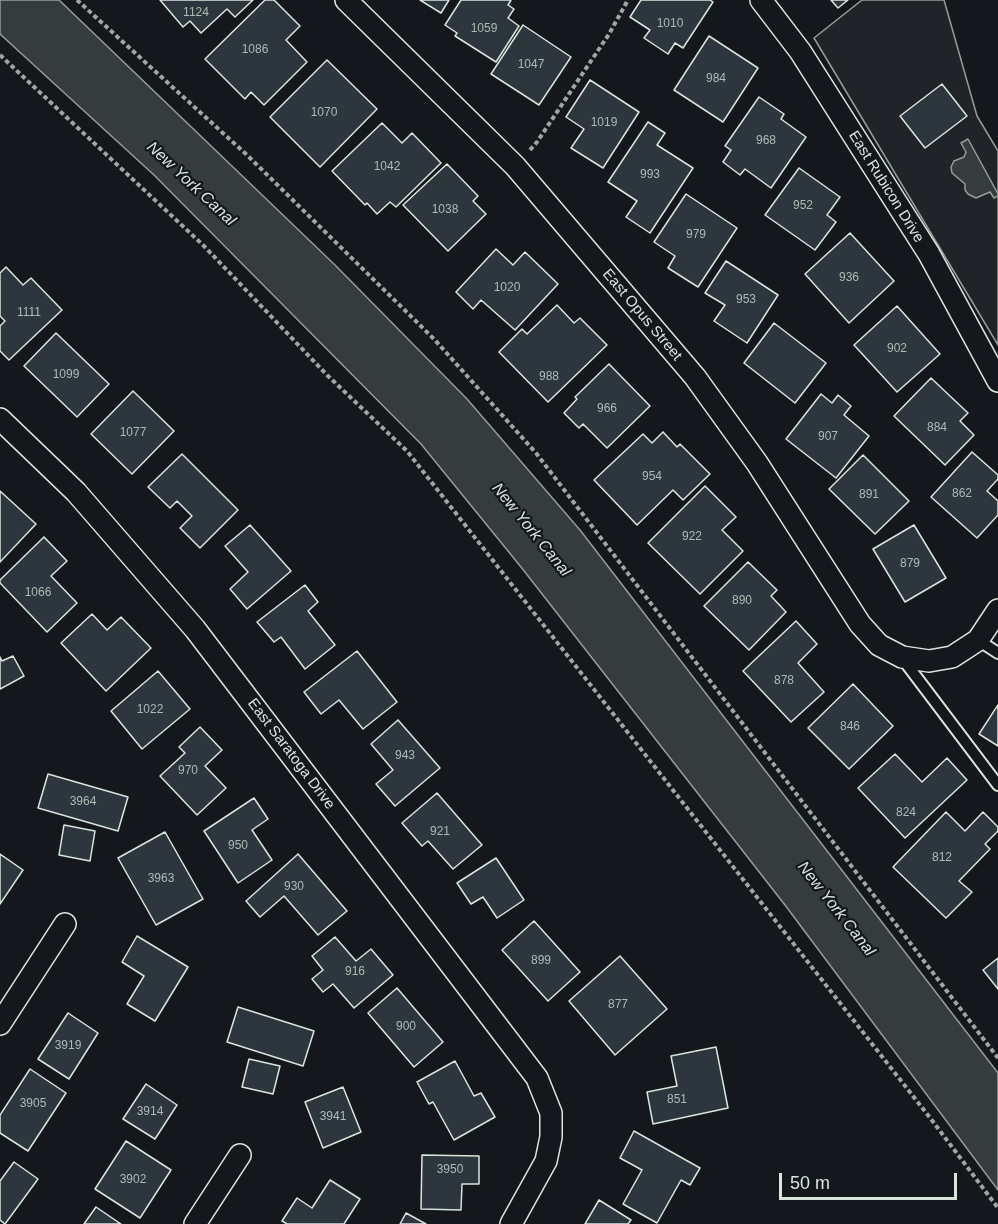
<!DOCTYPE html>
<style>
body{margin:0}
#map{position:relative;width:998px;height:1224px;overflow:hidden;background:#14181c;font-family:Arial,sans-serif}
canvas{display:block}
.scale{position:absolute;left:779px;top:1173px;width:178px;height:27px;box-sizing:border-box;border:3px solid #d8e6dc;border-top:0;padding-left:8px;font-size:18px;line-height:21px;white-space:nowrap;color:#d8e6dc;-webkit-text-stroke:4px #14181c;paint-order:stroke}
</style>
<div id="map">
<canvas width="998" height="1224"></canvas>
<div class="scale">50 m</div>
</div>
<script>
const ctx = document.querySelector('canvas').getContext('2d');
ctx.lineJoin = 'round';
function fillPath(path, color) {
  ctx.fillStyle = color;
  ctx.fill(path, 'evenodd');
}
function poly(rows) {
  const path = new Path2D();
  for (const r of rows) {
    path.moveTo(r[0], r[1]);
    for (let i = 2; i < r.length; i += 2) path.lineTo(r[i], r[i + 1]);
  }
  return path;
}
function strokePath(path, color, width, dash) {
  ctx.strokeStyle = color;
  ctx.lineWidth = width;
  ctx.lineCap = dash ? 'butt' : 'round';
  ctx.setLineDash(dash || []);
  ctx.stroke(path);
}
function drawText(font, color, halo, rows, align = 'center') {
  ctx.font = font + ' Arial,sans-serif';
  ctx.lineWidth = 4.5;
  ctx.setLineDash([]);
  ctx.textBaseline = 'middle';
  ctx.strokeStyle = halo;
  ctx.fillStyle = color;
  for (const [text, x, y, turn = 0] of rows) {
    ctx.save();
    ctx.translate(x, y);
    ctx.rotate((+turn || 0) * Math.PI / 180);
    ctx.textAlign = isNaN(turn) ? turn : align;
    if (halo) ctx.strokeText(text, 0, 0);
    ctx.fillText(text, 0, 0);
    ctx.restore();
  }
}
const green = poly([
 [862,0,944,0,977,116,998,151,998,345,814,38,862,0]
]);
fillPath(green, '#202428');
strokePath(green, '#939e99', 1.5);
const water = poly([
 [0,0,59,0,335,265,467,399,580,530,998,1073,998,1190,785,905,521,567,421,444,154,175,0,34,0,0],
 [968,139,998,194,998,196,994,198,990,192,976,198,968,194,965,190,965,184,952,173,951,167,954,161,964,157,966,152,961,143,968,139]
]);
fillPath(water, '#363b3e');
strokePath(water, '#939e99', 1.5);
const building = poly([
 [160,0,253,0,235,17,227,9,201,33,190,21,183,27,160,0],
 [265,0,274,0,300,26,286,40,307,62,264,105,251,92,245,99,205,59,265,0],
 [420,0,449,0,441,13,420,0],
 [461,0,511,0,508,5,514,9,508,18,519,26,496,62,455,36,457,33,445,25,461,0],
 [641,0,710,0,713,2,683,48,675,43,668,54,644,38,650,30,630,17,641,0],
 [831,0,848,0,838,8,831,0],
 [523,25,571,57,539,105,491,74,523,25],
 [709,36,758,68,723,122,674,90,709,36],
 [327,60,377,109,320,167,270,117,327,60],
 [590,80,639,112,603,168,571,148,584,129,566,117,590,80],
 [942,84,967,116,925,148,900,116,942,84],
 [759,97,784,114,781,119,806,137,771,188,745,169,740,175,723,162,731,150,725,146,759,97],
 [648,122,665,133,657,145,693,168,650,233,626,217,637,201,608,182,648,122],
 [382,123,402,143,412,133,441,163,396,207,390,202,377,214,367,203,365,205,332,171,382,123],
 [447,164,478,196,473,201,486,214,448,251,403,205,447,164],
 [799,168,840,197,827,215,836,222,815,250,765,215,799,168],
 [686,194,737,228,698,287,668,268,675,256,654,242,686,194],
 [850,233,894,281,849,323,805,274,850,233],
 [496,249,513,265,525,252,558,284,515,330,481,300,473,309,456,292,496,249],
 [726,261,778,295,747,343,714,321,725,305,705,293,726,261],
 [6,267,23,285,31,278,62,310,9,360,0,351,0,326,5,321,0,316,0,273,6,267],
 [557,305,574,323,580,318,607,345,548,402,499,352,522,329,527,334,557,305],
 [897,306,940,354,897,392,854,345,897,306],
 [774,323,826,363,795,403,744,363,774,323],
 [56,333,109,384,77,417,24,366,56,333],
 [609,364,650,406,607,448,583,424,579,428,564,413,577,399,575,397,609,364],
 [931,378,968,413,960,421,974,435,945,465,894,416,931,378],
 [133,391,174,431,132,474,91,434,133,391],
 [821,394,832,403,838,395,851,406,844,415,869,436,836,478,786,439,821,394],
 [663,432,677,447,680,444,710,474,683,500,673,490,637,525,594,480,643,434,652,443,663,432],
 [972,452,998,475,998,479,987,491,998,501,998,515,977,538,931,497,972,452],
 [182,454,238,510,200,548,180,528,192,516,177,501,170,508,148,487,182,454],
 [863,455,909,501,875,534,829,489,863,455],
 [705,486,736,517,722,530,743,551,700,594,648,543,705,486],
 [0,491,36,524,0,562,0,491],
 [250,525,291,571,247,609,230,589,248,572,225,546,250,525],
 [914,525,946,578,905,602,873,549,914,525],
 [44,537,67,561,51,576,77,603,47,632,0,583,0,580,44,537],
 [748,562,777,590,771,596,786,612,749,650,704,606,748,562],
 [305,585,318,602,308,611,335,645,305,669,281,637,274,642,257,622,305,585],
 [92,614,107,630,121,617,151,648,106,691,61,643,92,614],
 [796,621,817,644,798,663,824,692,791,722,743,671,796,621],
 [357,651,397,702,363,729,339,700,321,714,304,692,357,651],
 [13,656,24,676,0,689,0,657,2,661,13,656],
 [158,671,190,709,142,749,111,711,158,671],
 [853,684,893,726,849,769,808,728,853,684],
 [998,705,998,746,979,734,998,705],
 [398,720,440,768,395,806,376,784,393,770,371,744,398,720],
 [200,727,222,750,205,766,226,788,197,815,160,776,185,753,179,747,200,727],
 [895,754,922,782,947,758,967,780,905,838,858,788,895,754],
 [48,774,128,797,118,831,38,808,48,774],
 [437,793,482,845,453,869,428,841,422,846,402,823,437,793],
 [254,798,268,819,252,830,272,860,238,883,204,831,254,798],
 [946,812,965,831,983,812,998,827,998,831,985,844,990,849,959,881,972,892,946,918,893,867,946,812],
 [64,825,95,831,90,861,59,855,64,825],
 [165,832,203,899,156,925,118,858,165,832],
 [0,854,23,870,0,904,0,854],
 [298,854,347,911,318,935,284,896,260,917,246,901,298,854],
 [496,858,524,900,497,918,483,897,471,904,457,883,496,858],
 [534,921,580,972,548,1001,502,950,534,921],
 [137,936,188,967,155,1021,127,1004,144,976,122,962,137,936],
 [335,937,356,961,371,949,393,975,354,1008,333,984,323,992,312,979,323,970,312,956,335,937],
 [620,956,667,1009,615,1055,569,1001,620,956],
 [998,958,998,989,983,970,998,958],
 [397,988,443,1042,414,1067,368,1013,397,988],
 [238,1007,314,1031,303,1066,227,1042,238,1007],
 [68,1013,98,1033,69,1079,38,1059,68,1013],
 [716,1047,728,1108,653,1124,647,1092,677,1086,671,1056,716,1047],
 [249,1059,280,1066,273,1094,242,1087,249,1059],
 [455,1061,474,1096,481,1093,495,1117,454,1140,433,1102,429,1104,417,1082,455,1061],
 [30,1069,66,1093,28,1151,0,1133,0,1115,30,1069],
 [146,1084,177,1105,155,1139,123,1119,146,1084],
 [343,1087,361,1132,323,1148,305,1102,343,1087],
 [634,1131,700,1168,690,1185,681,1180,657,1223,623,1204,642,1170,620,1158,634,1131],
 [126,1141,171,1170,140,1218,95,1189,126,1141],
 [422,1155,479,1156,479,1184,462,1184,461,1210,421,1209,422,1155],
 [14,1162,38,1179,5,1224,0,1220,0,1181,14,1162],
 [330,1180,360,1199,344,1224,287,1224,282,1221,297,1198,312,1208,330,1180],
 [599,1200,631,1220,628,1224,585,1224,599,1200],
 [96,1207,121,1224,84,1224,96,1207],
 [406,1213,426,1224,400,1224,406,1213]
]);
fillPath(building, '#2c363c');
strokePath(building, '#d8e6dc', 1.5);
const service = poly([
 [978,640,998,653],
 [902,658,998,785]
]);
const minor = poly([
 [346,0,515,166,695,377,757,463,860,624,879,645,902,657,929,661,952,657,978,640,998,610],
 [761,0,800,51,929,254,998,381],
 [0,419,76,492,195,629,537,1078,551,1113,551,1137,546,1161,511,1224],
 [0,1024,65,924],
 [195,1224,240,1155]
]);
strokePath(service, '#d8e6dc', 14);
strokePath(minor, '#d8e6dc', 24);
strokePath(poly([
 [77,0,247,155,434,339,536,453,998,1058],
 [0,55,204,246,327,375,407,451,931,1119,998,1208],
 [530,150,537,142,609,34,628,0]
]), '#9da8a2', 4, [4.5, 3]);
strokePath(service, '#14181c', 10);
strokePath(minor, '#14181c', 21);
drawText('12px', '#adbab4', null, [
 ["1124",196,13],
 ["1010",670,24],
 ["1059",484,29],
 ["1086",255,50],
 ["1047",531,65],
 ["984",716,79],
 ["1070",324,113],
 ["1019",604,123],
 ["968",766,141],
 ["1042",387,167],
 ["993",650,175],
 ["952",803,206],
 ["1038",445,210],
 ["979",696,235],
 ["936",849,278],
 ["1020",507,288],
 ["953",746,300],
 ["1111",29,313],
 ["902",897,349],
 ["1099",66,375],
 ["988",549,377],
 ["966",607,409],
 ["884",937,428],
 ["1077",133,433],
 ["907",828,437],
 ["954",652,477],
 ["862",962,494],
 ["891",869,495],
 ["922",692,537],
 ["879",910,564],
 ["1066",38,593],
 ["890",742,601],
 ["878",784,681],
 ["1022",150,710],
 ["846",850,727],
 ["943",405,756],
 ["970",188,771],
 ["3964",83,802],
 ["824",906,813],
 ["921",440,832],
 ["950",238,846],
 ["812",942,858],
 ["3963",161,879],
 ["930",294,887],
 ["899",541,961],
 ["916",355,972],
 ["877",618,1005],
 ["900",406,1027],
 ["3919",68,1046],
 ["851",677,1100],
 ["3905",33,1104],
 ["3914",150,1112],
 ["3941",333,1117],
 ["3950",450,1170],
 ["3902",133,1180]
]);
drawText('15px', '#d8e6dc', '#14181c', [
 ["East Rubicon Drive",886,187,58],
 ["East Opus Street",642,315,50],
 ["East Saratoga Drive",291,754,53]
]);
drawText('italic 16px', '#d8e6dc', '#14181c', [
 ["New York Canal",191,184,43],
 ["New York Canal",531,530,51],
 ["New York Canal",836,909,52]
]);
</script>
